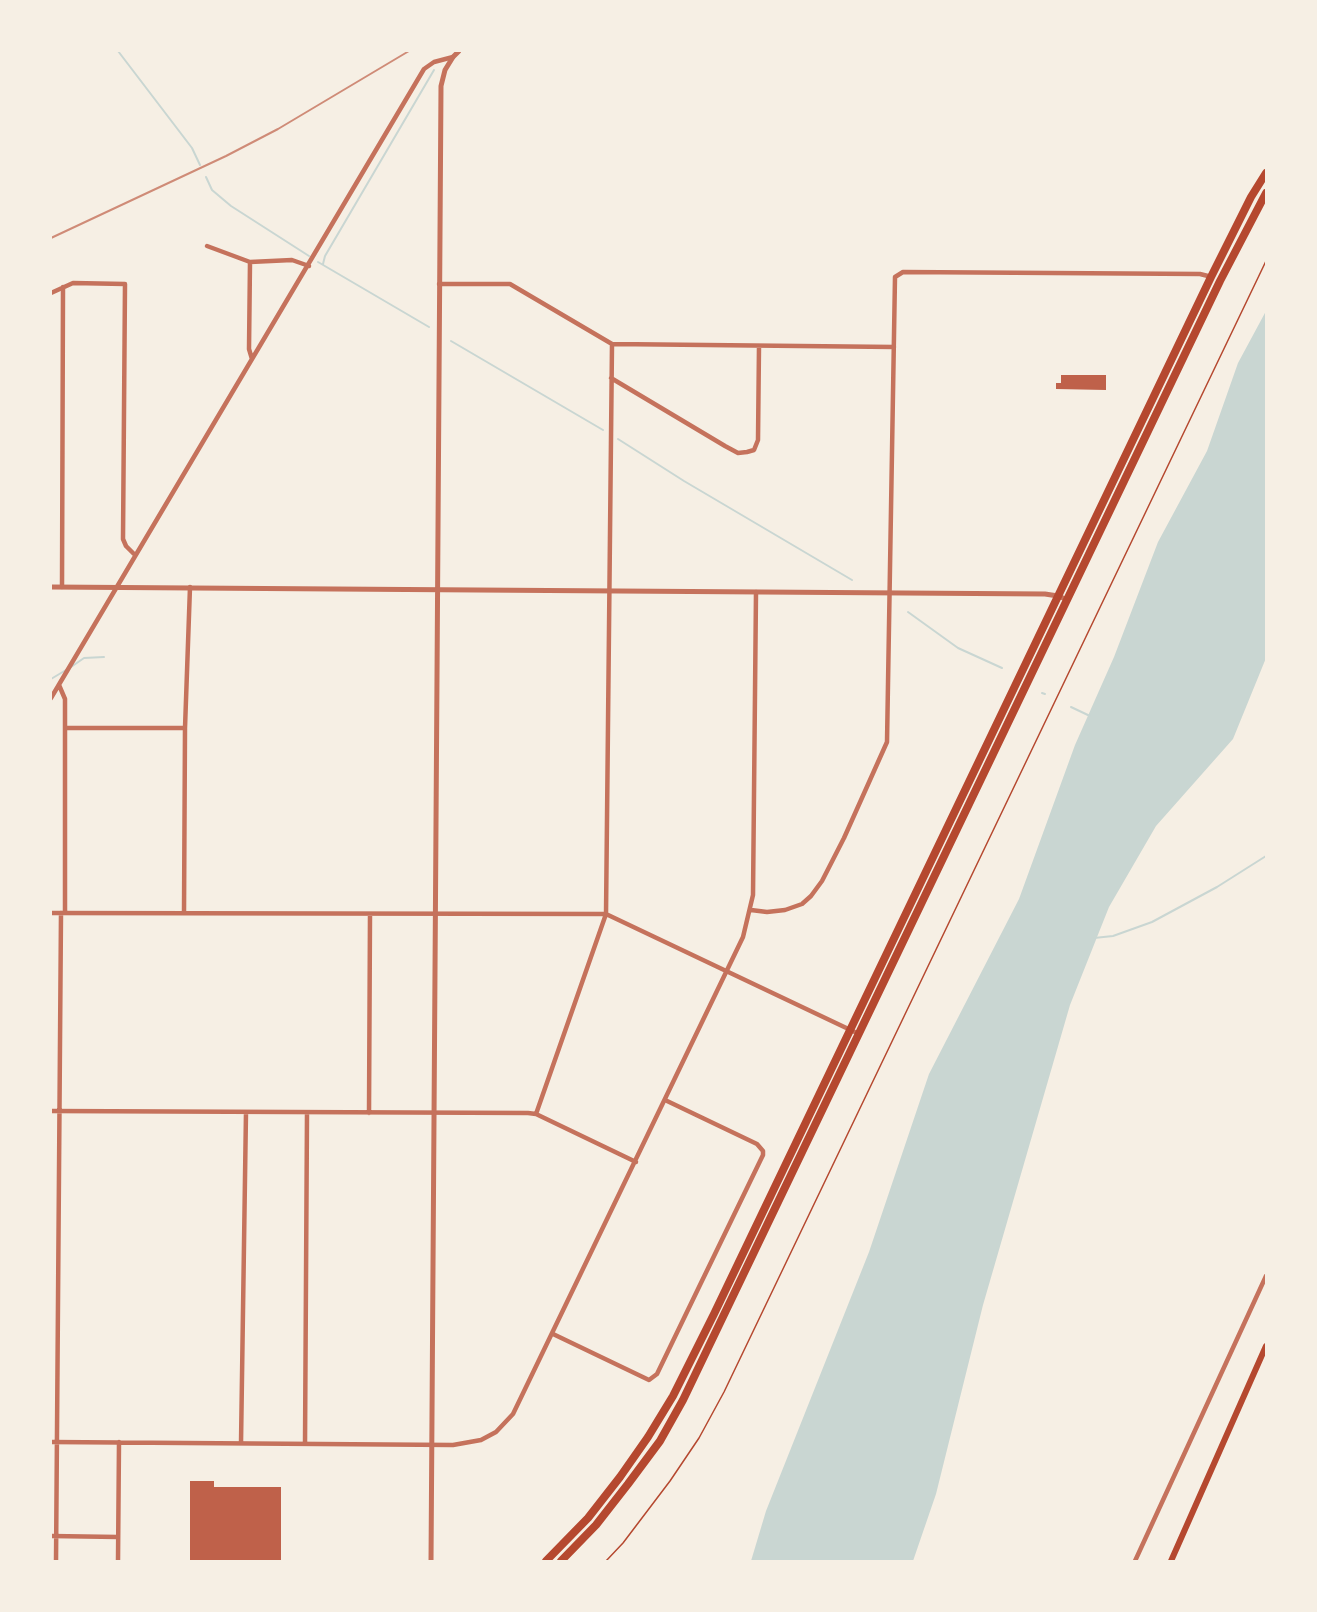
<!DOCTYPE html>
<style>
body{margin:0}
#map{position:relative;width:1317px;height:1612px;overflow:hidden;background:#f6efe4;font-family:"Roboto Condensed",sans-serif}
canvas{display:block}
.frame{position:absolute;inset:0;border:52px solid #f6efe4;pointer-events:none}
</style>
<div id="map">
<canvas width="1317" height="1612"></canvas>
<div class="frame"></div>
</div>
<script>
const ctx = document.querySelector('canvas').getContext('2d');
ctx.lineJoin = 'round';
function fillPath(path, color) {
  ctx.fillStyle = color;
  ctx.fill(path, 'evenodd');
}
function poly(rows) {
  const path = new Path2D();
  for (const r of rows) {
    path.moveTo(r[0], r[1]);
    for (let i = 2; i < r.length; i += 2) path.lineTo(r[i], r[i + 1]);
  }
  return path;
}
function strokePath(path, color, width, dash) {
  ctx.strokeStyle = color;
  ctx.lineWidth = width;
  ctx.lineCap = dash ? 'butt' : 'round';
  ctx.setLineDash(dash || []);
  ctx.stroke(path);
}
fillPath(poly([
 [1266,311,1266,658,1233,739,1156,826,1109,907,1070,1005,983,1305,936,1494,913,1561,751,1561,766,1511,869,1252,929,1074,1019,899,1075,745,1114,657,1158,542,1207,451,1238,363]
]), '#c9d6d2');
strokePath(poly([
 [118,51,192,148,200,165],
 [206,177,212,190,231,206,309,256],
 [318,262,429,327],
 [323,264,325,256,434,70],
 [451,341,603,430],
 [618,439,684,481,852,580],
 [908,612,958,648,1002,668],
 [71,667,84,658,104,657],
 [51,679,66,670],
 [1042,693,1045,694],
 [1071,707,1090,716],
 [1094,938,1113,936,1152,922,1217,887,1266,856]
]), '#c9d6d2', 2);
fillPath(poly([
 [1061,375,1106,375,1106,390,1056,389,1056,383,1061,383],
 [190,1481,214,1481,214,1487,281,1487,281,1561,190,1561]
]), '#bf614a');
strokePath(poly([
 [606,1561,623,1543,670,1481,699,1438,724,1392,1266,261]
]), '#b5482f', 1.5);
strokePath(poly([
 [207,246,250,262,292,260,309,266],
 [250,262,249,349,252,359],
 [439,284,510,284,612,344,894,347],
 [51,293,73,283,125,284,123,539,126,546,135,555],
 [611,378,725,446,738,453,747,452,754,450,758,440,759,346],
 [62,587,63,287],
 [59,685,65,699,65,912],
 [51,698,424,69,434,62,453,57],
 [65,728,185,728],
 [751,910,767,912,785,910,802,904,811,896,822,881,844,838,887,742,895,277,903,272,1200,274,1212,277],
 [51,913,606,914,859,1034],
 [184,913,185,728,190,587],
 [51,1111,528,1113,536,1114,636,1162],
 [369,1113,370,914],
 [536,1114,606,914,612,344],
 [553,1334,649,1380,657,1374,699,1287,763,1155,763,1151,757,1144,665,1100],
 [51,1442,453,1445,481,1440,496,1432,513,1414,743,937,753,895,756,592],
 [241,1443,246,1112],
 [305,1444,307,1113],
 [51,1536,118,1537],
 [56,1561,61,913],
 [118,1561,119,1442],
 [1135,1561,1266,1276]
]), '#c5725c', 4.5);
strokePath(poly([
 [51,587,1045,594,1058,596,1068,600],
 [431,1561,441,86,445,70,453,57,459,51]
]), '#c5725c', 5);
strokePath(poly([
 [1171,1561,1266,1346]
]), '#b5482f', 6);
strokePath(poly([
 [546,1561,588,1518,620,1477,648,1437,673,1396,714,1314,1211,277,1251,197,1266,173],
 [561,1561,596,1525,628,1484,660,1441,683,1400,1220,281,1266,193]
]), '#b5482f', 8);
strokePath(poly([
 [51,238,226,156,278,129,409,51]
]), '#cf8b77', 2);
</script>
